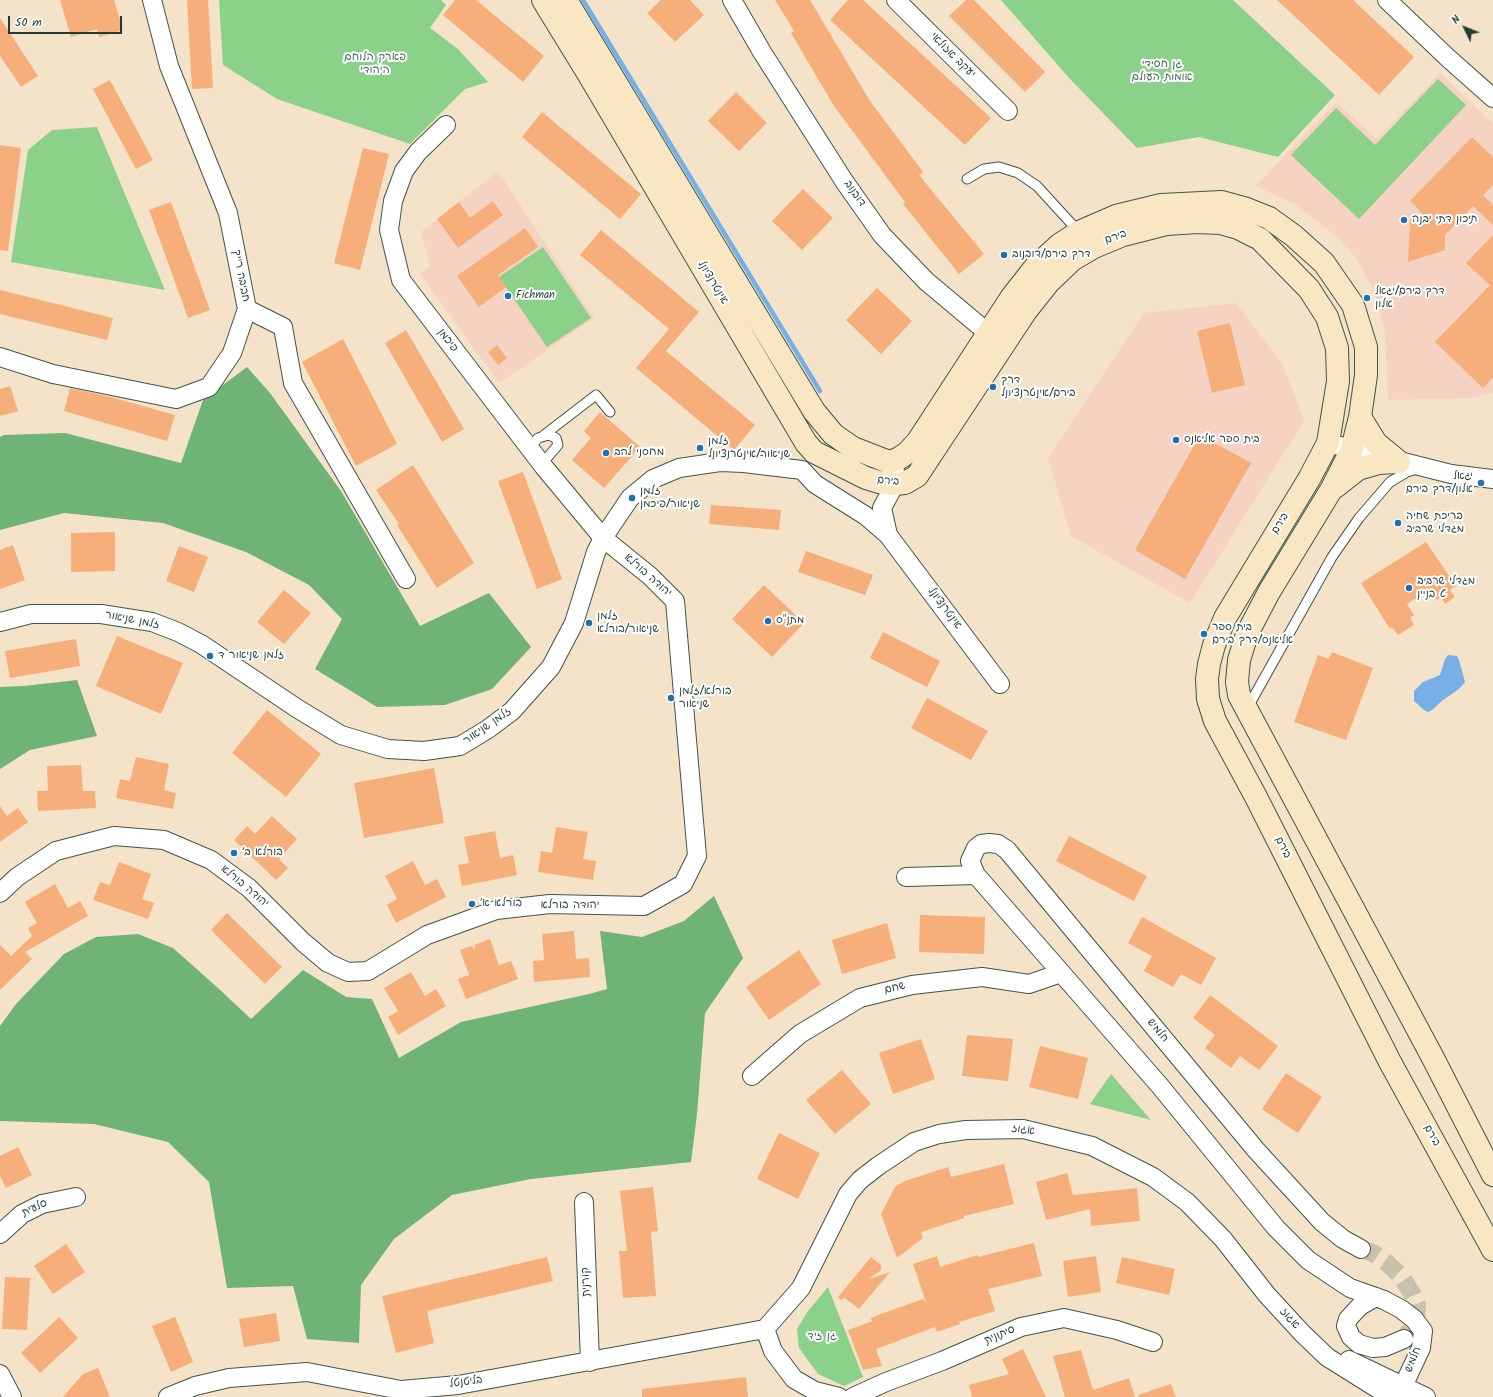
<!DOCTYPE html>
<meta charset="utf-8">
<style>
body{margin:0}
#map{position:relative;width:1493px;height:1397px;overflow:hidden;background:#f4e2c9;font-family:Kalam,sans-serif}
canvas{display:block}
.north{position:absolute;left:1445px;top:8px;width:40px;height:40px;-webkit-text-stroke:3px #fff;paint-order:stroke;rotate:313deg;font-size:11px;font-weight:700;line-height:16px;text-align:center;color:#1f3d34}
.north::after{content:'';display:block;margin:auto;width:14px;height:18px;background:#1f3d34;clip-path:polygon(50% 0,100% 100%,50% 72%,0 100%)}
.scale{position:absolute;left:8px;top:16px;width:114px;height:18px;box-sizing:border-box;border:2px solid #1f3d34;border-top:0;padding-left:5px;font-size:12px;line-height:14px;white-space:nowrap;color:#1f3d34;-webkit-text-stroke:3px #fff;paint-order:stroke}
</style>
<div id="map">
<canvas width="1493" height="1397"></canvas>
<div class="north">N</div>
<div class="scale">50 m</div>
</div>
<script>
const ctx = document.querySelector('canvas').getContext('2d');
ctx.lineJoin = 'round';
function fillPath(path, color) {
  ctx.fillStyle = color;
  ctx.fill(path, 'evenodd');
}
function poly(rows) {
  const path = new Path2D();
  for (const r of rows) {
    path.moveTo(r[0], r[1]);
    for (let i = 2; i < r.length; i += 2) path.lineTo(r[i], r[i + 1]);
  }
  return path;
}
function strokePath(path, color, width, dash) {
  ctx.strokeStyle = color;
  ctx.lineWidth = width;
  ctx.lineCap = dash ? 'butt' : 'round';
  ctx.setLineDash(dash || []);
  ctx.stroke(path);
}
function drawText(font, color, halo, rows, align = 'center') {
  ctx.font = font + ' Kalam,"Playpen Sans Hebrew",sans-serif';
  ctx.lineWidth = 4;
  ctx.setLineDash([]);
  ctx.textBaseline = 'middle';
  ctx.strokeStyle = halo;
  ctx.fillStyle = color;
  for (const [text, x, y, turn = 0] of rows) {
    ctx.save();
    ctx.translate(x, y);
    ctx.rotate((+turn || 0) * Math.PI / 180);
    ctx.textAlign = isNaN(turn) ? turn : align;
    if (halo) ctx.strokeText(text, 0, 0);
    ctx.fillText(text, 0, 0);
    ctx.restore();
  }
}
fillPath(poly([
 [1440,73,1493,123,1493,393,1472,398,1388,400,1385,332,1375,294,1357,259,1336,236,1295,204,1256,186,1336,102,1377,139],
 [498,171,594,318,499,383,420,274,430,266,421,232],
 [1236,303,1283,365,1304,421,1190,603,1071,536,1048,458,1144,313]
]), '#f6d2c3');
fillPath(poly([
 [219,0,441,0,446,5,430,28,458,49,488,82,465,89,410,144,277,99,223,65],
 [1001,0,1233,0,1335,95,1278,157,1199,137,1137,148,1070,79],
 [1438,79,1466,105,1359,219,1291,155,1336,108,1375,145],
 [97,127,165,290,11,262,28,150,52,130],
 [543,247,591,318,547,347,499,277],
 [1111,1074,1151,1120,1090,1104],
 [828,1287,863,1377,844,1386,818,1374,799,1348,797,1329,808,1311]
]), '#8bd18a');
fillPath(poly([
 [247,367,270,393,341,491,420,626,489,593,531,647,492,689,445,705,377,707,315,669,342,619,309,585,246,552,163,523,64,513,0,530,0,437,4,435,65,433,181,463,203,400],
 [77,680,97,736,30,750,0,769,0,687,24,686],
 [714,896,743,958,705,1013,697,1114,691,1162,531,1179,452,1195,394,1239,361,1285,359,1343,307,1339,293,1286,227,1288,209,1182,168,1142,94,1124,0,1121,0,1026,16,1004,64,954,96,937,138,934,173,948,218,988,251,1019,303,970,346,997,372,999,399,1058,461,1022,589,994,607,989,600,931,642,937,684,921]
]), '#70b376');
fillPath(poly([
 [1448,655,1457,656,1459,660,1465,682,1459,689,1443,700,1432,710,1428,712,1424,710,1414,701,1414,691,1423,682,1440,675,1445,659]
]), '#77b0e7');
strokePath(poly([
 [583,0,820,391]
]), '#77b0e7', 4.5);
fillPath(poly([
 [60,0,114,0,123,30,99,37,97,29,71,37],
 [187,0,208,0,213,88,192,89],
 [455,0,476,0,544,56,523,82,443,15],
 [661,0,690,0,704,15,675,42,647,13],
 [775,0,810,0,870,101,923,172,919,175,984,254,959,274,903,204,905,202,834,106,791,33,794,31],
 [848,0,863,0,991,118,965,145,830,20],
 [966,0,974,0,1045,72,1025,92,949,16],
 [1277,0,1353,0,1414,57,1379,95],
 [0,18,38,76,21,87,0,56],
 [110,80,153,160,136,169,93,89],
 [736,92,767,123,739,151,708,121],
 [542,112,641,194,620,219,522,137],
 [1472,137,1493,157,1493,185,1483,195,1493,205,1493,225,1473,206,1445,235,1445,250,1408,262,1410,220,1422,213,1410,201],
 [0,145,21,148,8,251,0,250],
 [363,148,389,154,360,270,334,263],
 [803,189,833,218,802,250,772,221],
 [493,201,503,215,458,248,437,219,459,202,470,218],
 [171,202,210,310,188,318,149,210],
 [525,228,538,247,498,275,506,287,479,307,457,276],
 [601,230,699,312,666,351,755,425,734,450,636,368,669,329,580,255],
 [1493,235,1493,378,1483,388,1435,342,1490,285,1466,263],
 [877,288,912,321,881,354,846,320],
 [0,290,113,318,107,340,0,314],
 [1230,323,1245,385,1212,393,1197,331],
 [406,330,464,429,442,442,385,343],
 [343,339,397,444,356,466,302,362],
 [497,345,507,358,498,365,488,352],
 [10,386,18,411,0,416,0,389],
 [70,388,111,397,175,415,167,441,64,411],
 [600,412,640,447,604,488,572,460,591,438,584,431],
 [1200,435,1251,463,1185,579,1135,550],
 [413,465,474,563,437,588,397,525,399,524,376,490],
 [523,472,562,579,537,589,498,481],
 [711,505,781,510,779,530,709,524],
 [115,532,115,571,71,572,71,533],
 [1426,542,1456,586,1450,590,1455,597,1445,604,1441,597,1437,600,1430,589,1407,604,1414,615,1410,618,1414,625,1398,635,1392,627,1390,629,1361,583],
 [13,545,25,580,0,589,0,550],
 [179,546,208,557,194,592,166,581],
 [806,551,873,575,865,595,798,572],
 [764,585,804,623,772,657,732,619],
 [284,590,311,613,284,644,257,622],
 [883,632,940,661,927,687,870,658],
 [117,636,183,663,161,714,96,686],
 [76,639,80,666,10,678,5,651],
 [1332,652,1373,668,1346,740,1294,722,1318,655,1329,659],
 [927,698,988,731,971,760,911,728],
 [267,710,321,754,286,797,232,753],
 [136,757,169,764,164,790,176,793,173,809,116,798,120,779,130,781],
 [81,765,83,791,95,791,96,808,38,811,37,791,48,791,47,766],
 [434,768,444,823,364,838,354,783],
 [0,806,7,816,18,808,28,822,0,842],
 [272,816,297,839,279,859,288,868,276,880,234,840,247,826,255,834],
 [556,827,588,832,583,859,596,861,593,880,538,872,541,851,552,853],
 [495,831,500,858,513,855,517,875,462,886,458,865,469,863,464,837],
 [1069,836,1147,876,1134,901,1056,861],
 [413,861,425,885,437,879,446,897,396,923,387,905,397,899,385,876],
 [119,862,151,874,142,899,154,903,148,919,93,900,100,882,110,885],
 [55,884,68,908,80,901,88,916,25,952,32,959,0,990,0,945,11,956,32,936,28,928,37,923,25,902],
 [227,913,282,967,265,984,211,930],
 [920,915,985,917,984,954,919,952],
 [1142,917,1216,958,1201,985,1181,974,1173,987,1144,971,1152,956,1128,943],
 [887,923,896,958,842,974,832,940],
 [574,931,576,959,589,958,590,977,534,982,533,961,544,960,542,934],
 [490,939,499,965,511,961,518,979,466,999,458,979,469,975,460,950,472,946,475,951,474,945],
 [799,950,821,984,769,1020,746,987],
 [411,972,425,996,436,989,446,1006,398,1035,388,1017,398,1011,384,988],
 [1210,995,1278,1046,1259,1070,1240,1056,1231,1068,1205,1048,1215,1035,1193,1018],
 [967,1035,1013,1039,1008,1081,962,1076],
 [921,1039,935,1079,893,1094,879,1053],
 [1040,1046,1088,1058,1078,1099,1029,1087],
 [842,1070,871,1104,835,1134,806,1100],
 [1286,1073,1322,1097,1298,1133,1262,1109],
 [779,1133,820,1153,798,1199,757,1179],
 [18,1147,32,1175,6,1188,0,1176,0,1156],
 [1004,1164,1014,1204,964,1216,964,1218,921,1232,923,1238,897,1258,881,1214,895,1187,905,1181,948,1167,951,1177],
 [1067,1173,1073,1195,1137,1188,1140,1221,1091,1226,1090,1209,1046,1220,1036,1182],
 [653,1187,658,1231,651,1232,656,1296,623,1298,619,1251,627,1251,620,1191],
 [1034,1243,1042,1276,988,1289,995,1311,959,1322,960,1324,937,1332,935,1327,876,1349,882,1366,863,1370,848,1330,873,1321,870,1318,923,1299,926,1302,913,1264,937,1256,940,1267,977,1255,978,1257],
 [66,1244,85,1272,53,1294,34,1266],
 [1096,1256,1101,1292,1068,1297,1063,1261],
 [547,1257,553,1281,427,1311,434,1343,396,1353,382,1296],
 [871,1257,881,1265,881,1270,869,1279,890,1272,859,1309,845,1298,841,1300,838,1297],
 [1122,1257,1175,1269,1169,1295,1116,1283],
 [5,1277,30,1278,27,1330,2,1329],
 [276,1313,280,1341,244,1347,239,1319],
 [59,1317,78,1338,40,1373,21,1353],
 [175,1317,193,1362,171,1372,152,1326],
 [1023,1349,1046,1397,972,1397,969,1385,1009,1374,1002,1359],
 [1081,1350,1093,1390,1129,1378,1135,1397,1065,1397,1053,1356],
 [98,1368,110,1397,63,1397,83,1374],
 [746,1377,748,1397,642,1397,642,1389],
 [1171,1384,1176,1397,1139,1397,1138,1395]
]), '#f6af7b');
strokePath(poly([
 [1361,1249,1373,1253,1387,1263,1400,1275,1413,1295,1417,1305,1416,1317,1412,1328,1404,1339]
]), '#c9c1ab', 18, [18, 9]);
const lane = poly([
 [967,179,984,169,999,167,1018,173,1037,186,1079,232],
 [544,435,596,395,610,412],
 [533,451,533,444,538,438,549,435,556,438,558,445,546,459,544,467],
 [1248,707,1332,557,1359,518,1390,482,1407,472,1417,469]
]);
const street = poly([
 [732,0,762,52,844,181,882,235,926,281,988,333,993,346],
 [896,0,1008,111],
 [1387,0,1448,58,1493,98],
 [247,309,283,327,293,383,406,579],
 [0,357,53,374,176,399,209,387,232,353,247,309,228,213,169,66,152,0],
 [1328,443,1451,474,1493,479],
 [802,470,815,484,866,516,888,535,1000,684],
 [888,535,882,508,895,484,895,472],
 [0,622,31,614,101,614,152,622,178,632,201,644,298,709,341,735,388,749,424,751,460,746,488,729,512,711,551,667,574,623,596,552,603,538,630,498,653,479,679,468,720,462,744,463,802,470],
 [906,877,976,875],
 [0,893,17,877,56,851,114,836,164,840,211,860,249,888,303,942,328,963,348,972,368,971,427,935,496,910,550,904,644,906,683,884,697,856,675,601,650,576,603,538,544,467,401,280,389,230,393,201,404,171,418,152,446,125],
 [752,1076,800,1034,860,998,912,985,982,977,1029,984,1061,973],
 [584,1202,590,1362],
 [0,1234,22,1214,42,1204,76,1197],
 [1361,1249,1343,1239,1322,1222,1256,1150,1007,850,998,844,989,843,981,844,976,848,970,861,976,875,1160,1086,1276,1228,1308,1260,1350,1288,1384,1300,1401,1309,1414,1319,1423,1331,1421,1348,1398,1397],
 [1376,1297,1360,1306,1348,1319,1346,1326,1351,1337,1359,1344,1373,1348,1385,1347,1404,1339],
 [765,1329,801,1288,848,1194,860,1180,878,1166,914,1142,939,1134,966,1130,1023,1129,1092,1146,1153,1177,1187,1202,1223,1239,1267,1295,1302,1333,1327,1357,1378,1389,1395,1397],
 [765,1329,773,1351,794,1379,815,1391,839,1397],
 [1349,1360,1426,1397],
 [0,1374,12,1397],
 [168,1397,195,1386,229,1378,307,1372,401,1390,458,1385,765,1329],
 [853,1397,886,1382,942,1361,1021,1327,1064,1318,1117,1330,1153,1342]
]);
const secondary = poly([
 [543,0,589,75,806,443,814,452,866,478,879,482,895,484,905,483,917,476,1026,311,1049,282,1072,260,1094,247,1123,235,1166,224,1198,222,1220,223,1238,228,1260,239,1309,289,1327,317,1337,348,1338,381,1328,443,1309,479,1225,618,1214,645,1209,664,1207,679,1208,699,1215,721,1256,797,1390,1062,1493,1250],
 [566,0,814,411,833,434,853,448,889,462,898,459,907,453,918,441,1011,298,1036,266,1059,245,1079,232,1116,216,1161,205,1222,202,1244,208,1269,218,1294,236,1324,263,1353,305,1366,347,1366,375,1360,417,1352,449,1331,490,1269,592,1247,634,1239,660,1237,682,1239,695,1433,1058,1493,1175],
 [1360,417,1376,443,1399,462],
 [1335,487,1358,469,1379,463,1399,462]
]);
strokePath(lane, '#3f564a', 11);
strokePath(street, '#3f564a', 20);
strokePath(secondary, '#3f564a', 24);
strokePath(lane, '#fff', 9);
strokePath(street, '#fff', 18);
strokePath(secondary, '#f9e7c3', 22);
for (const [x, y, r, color] of [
 [1404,220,4,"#1f6fb2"],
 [1004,255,4,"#1f6fb2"],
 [508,296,4,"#1f6fb2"],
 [1367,298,4,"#1f6fb2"],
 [993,387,4,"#1f6fb2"],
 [1176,440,4,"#1f6fb2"],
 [700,448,4,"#1f6fb2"],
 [606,453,4,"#1f6fb2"],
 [1481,483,4,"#1f6fb2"],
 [632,498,4,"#1f6fb2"],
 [1398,523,4,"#1f6fb2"],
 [1409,588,4,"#1f6fb2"],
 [768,621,4,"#1f6fb2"],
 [589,623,4,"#1f6fb2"],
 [1204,634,4,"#1f6fb2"],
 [210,656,4,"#1f6fb2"],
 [671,698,4,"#1f6fb2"],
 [234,853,4,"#1f6fb2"],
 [472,904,4,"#1f6fb2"]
]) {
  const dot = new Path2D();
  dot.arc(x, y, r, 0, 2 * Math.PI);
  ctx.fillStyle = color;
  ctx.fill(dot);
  strokePath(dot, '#fff', 1.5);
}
drawText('11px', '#1f3d34', '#fff', [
 ["יעקב אזולאי",952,56,45],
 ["דובנוב",854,194,55],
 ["בירם",1116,238,-20],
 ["חביבה רייך",240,276,79],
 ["אינטרנציונל",712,283,59],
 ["פיכמן",447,341,53],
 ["בירם",888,482,6],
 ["בירם",1281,524,-59],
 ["יהודה בורלא",647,576,41],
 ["אינטרנציונל",944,609,53],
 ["זלמן שניאור",132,621,11],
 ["זלמן שניאור",488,727,-35],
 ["בירם",1282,848,63],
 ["יהודה בורלא",244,887,40],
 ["יהודה בורלא",570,906],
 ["שחם",895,989,-13],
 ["חלמיש",1157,1031,50],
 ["אגוז",1023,1131,7],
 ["בירם",1431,1136,61],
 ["סלעית",35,1209,-25],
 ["קורנית",587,1282,-92],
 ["אגוז",1289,1319,48],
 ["סיתונית",1000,1336,-23],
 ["חלמיש",1414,1360,-69],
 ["בליטנטל",466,1383,-8]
]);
drawText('11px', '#3a624a', '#fff', [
 ["פארק הלוחם",375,58],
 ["היהודי",375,71],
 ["גן חסידי",1162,65],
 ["אומות העולם",1162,78],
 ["גן זיד",822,1337]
]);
drawText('11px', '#1f3d34', '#fff', [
 ["תיכון דתי יבנה",1412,220],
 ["דרך בירם/דובנוב",1012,255],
 ["דרך בירם/יגאל",1375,292],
 ["אלון",1375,305],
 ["Fichman",516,296],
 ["דרך",1001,381],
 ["בירם/אינטרנציונל",1001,394],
 ["בית ספר אליאנס",1184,440],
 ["זלמן",708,442],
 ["שניאור/אינטרנציונל",708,455],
 ["מחסני להב",614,453],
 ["יגאל",1473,477,"right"],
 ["אלון/דרך בירם",1473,490,"right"],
 ["זלמן",640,492],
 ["שניאור/פיכמן",640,505],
 ["בריכת שחיה",1406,517],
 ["מגדלי שרביב",1406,530],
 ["מגדלי שרביב",1417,582],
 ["בניין C",1417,595],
 ["זלמן",597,617],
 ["שניאור/בורלא",597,630],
 ["מתנ\"ס",776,621],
 ["בית ספר",1212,628],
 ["אליאנס/דרך בירם",1212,641],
 ["זלמן שניאור ד",218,656],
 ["בורלא/זלמן",679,692],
 ["שניאור",679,705],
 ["בורלא ב׳",242,853],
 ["בורלא א׳",480,904]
], 'left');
</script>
